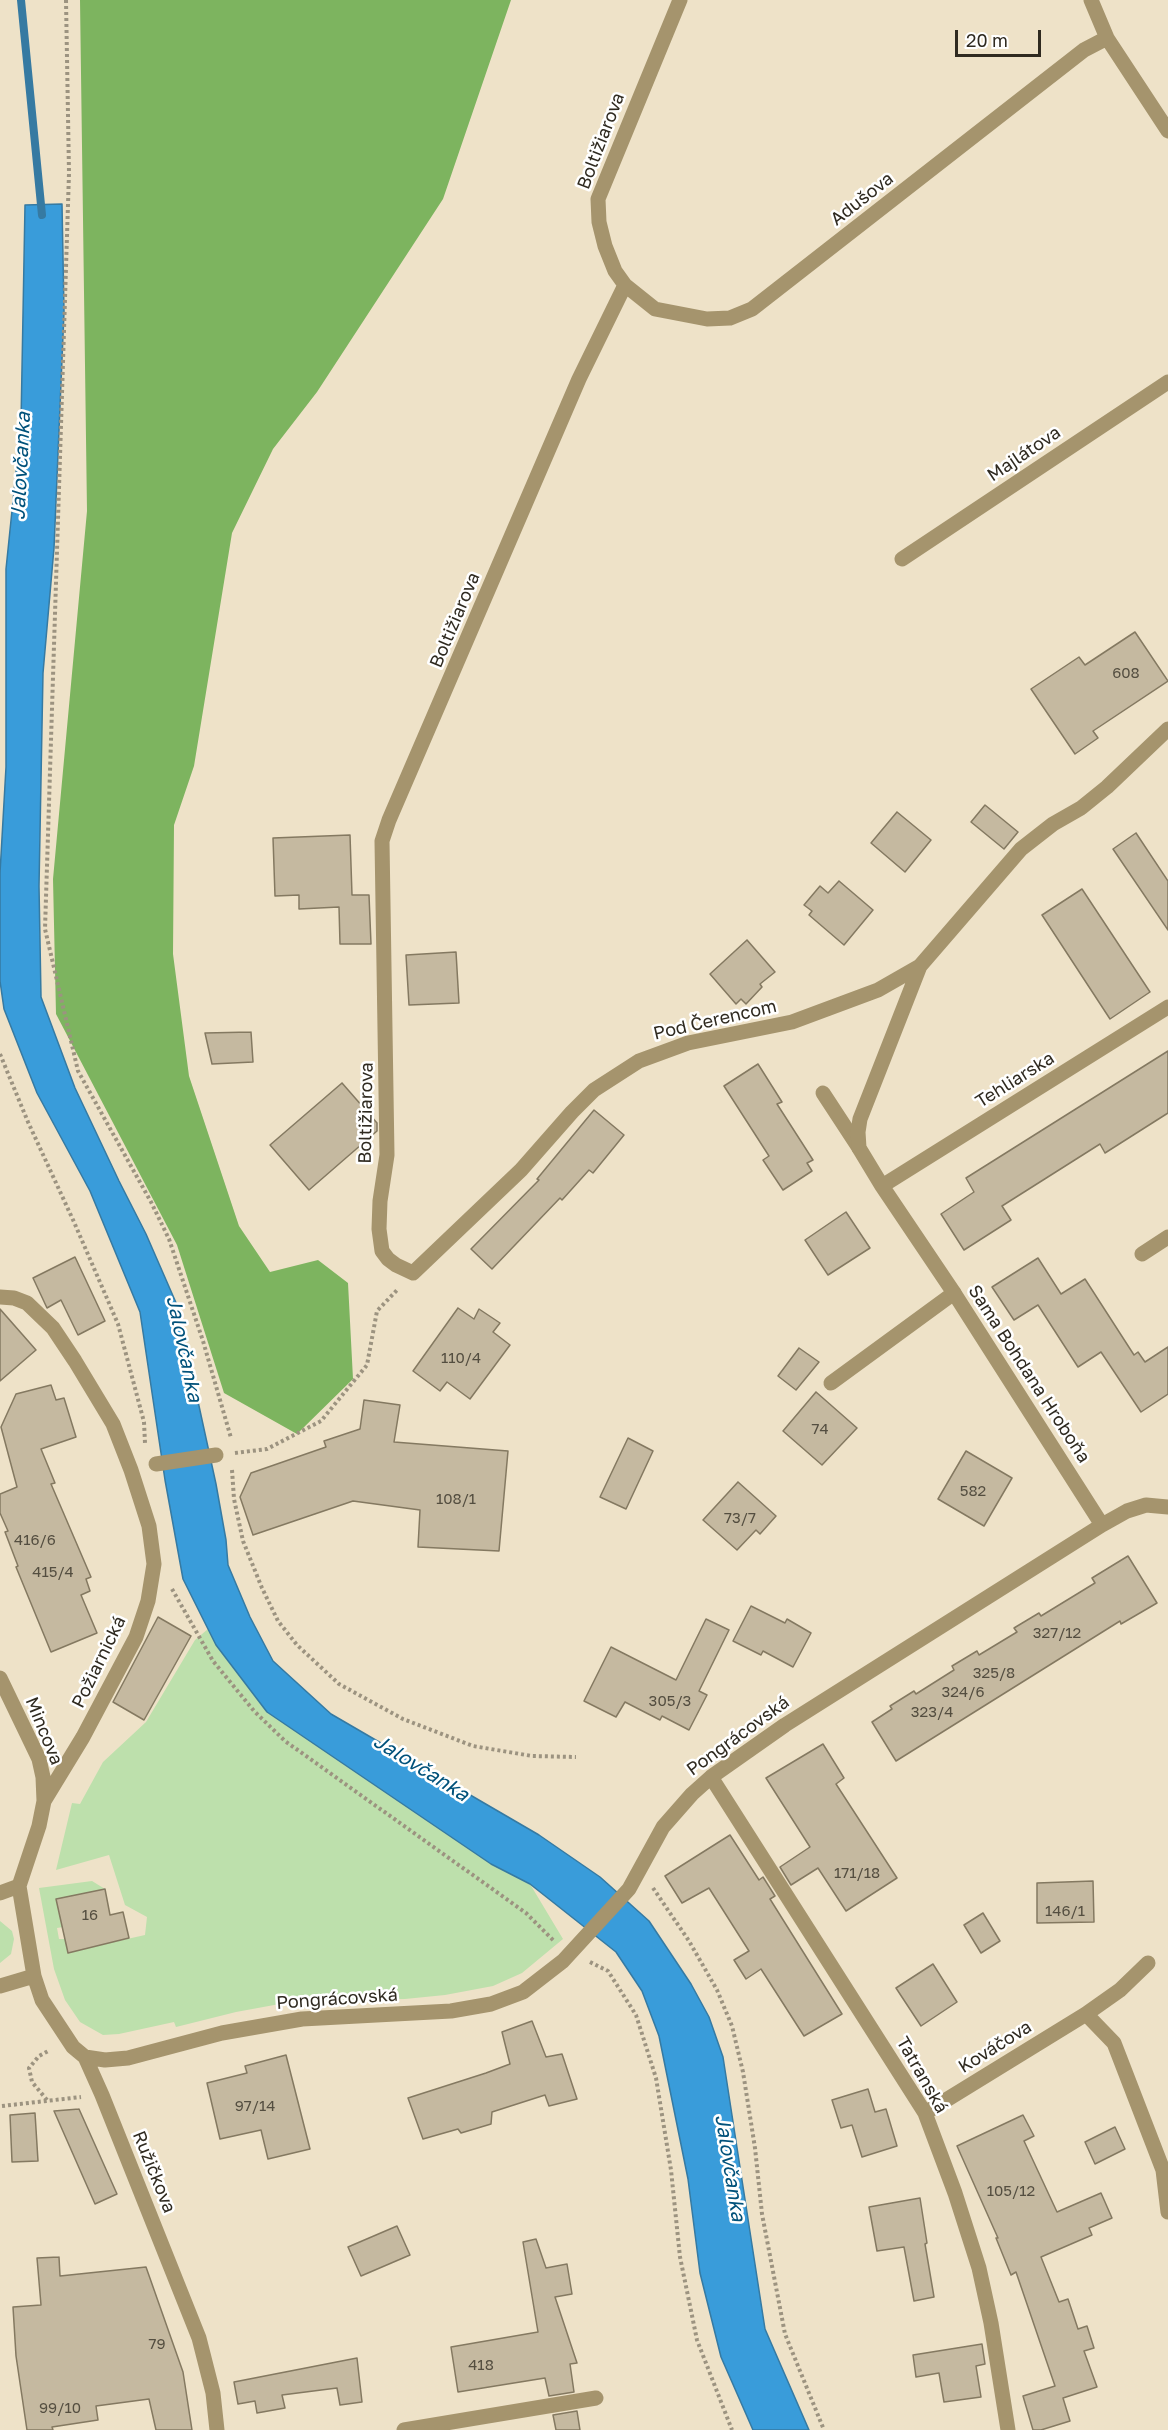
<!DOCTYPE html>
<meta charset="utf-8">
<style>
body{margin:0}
#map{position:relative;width:1168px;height:2430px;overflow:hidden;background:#eee2c8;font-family:"Golos Text",sans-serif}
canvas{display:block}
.scale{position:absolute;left:955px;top:30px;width:86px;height:27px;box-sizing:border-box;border:3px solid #2f2a20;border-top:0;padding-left:8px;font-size:18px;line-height:21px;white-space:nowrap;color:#2f2a20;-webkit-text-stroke:4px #fff;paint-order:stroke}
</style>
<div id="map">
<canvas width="1168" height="2430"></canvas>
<div class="scale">20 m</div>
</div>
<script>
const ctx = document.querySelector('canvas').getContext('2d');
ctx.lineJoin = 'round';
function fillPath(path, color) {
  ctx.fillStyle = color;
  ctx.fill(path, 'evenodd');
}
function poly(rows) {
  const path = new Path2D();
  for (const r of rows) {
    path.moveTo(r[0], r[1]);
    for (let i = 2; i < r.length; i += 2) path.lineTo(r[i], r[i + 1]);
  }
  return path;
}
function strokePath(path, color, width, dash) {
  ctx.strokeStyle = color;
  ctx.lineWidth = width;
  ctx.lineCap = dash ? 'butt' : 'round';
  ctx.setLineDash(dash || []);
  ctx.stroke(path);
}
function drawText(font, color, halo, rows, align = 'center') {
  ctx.font = font + ' "Golos Text",sans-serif';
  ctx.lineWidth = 5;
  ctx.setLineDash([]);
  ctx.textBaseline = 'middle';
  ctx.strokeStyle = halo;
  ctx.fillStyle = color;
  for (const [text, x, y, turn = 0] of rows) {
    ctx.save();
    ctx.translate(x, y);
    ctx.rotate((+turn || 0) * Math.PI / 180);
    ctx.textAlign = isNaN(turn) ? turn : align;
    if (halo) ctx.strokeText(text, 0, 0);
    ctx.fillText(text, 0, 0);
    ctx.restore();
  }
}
fillPath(poly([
 [208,1629,216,1645,267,1712,491,1864,530,1884,563,1939,522,1973,493,1986,445,1995,405,1999,296,2001,236,2012,176,2027,174,2022,119,2034,103,2035,80,2022,65,2000,54,1969,39,1888,92,1881,105,1889,57,1899,63,1927,57,1928,59,1939,65,1939,69,1952,145,1935,147,1917,125,1905,109,1855,56,1870,72,1803,80,1804,103,1762,146,1722,195,1640],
 [0,1921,12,1931,14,1939,11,1954,0,1963]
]), '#bde0ac');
fillPath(poly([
 [80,0,511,0,443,199,317,392,273,449,232,533,194,766,174,825,173,954,189,1076,239,1226,270,1272,318,1260,348,1283,353,1379,297,1434,224,1393,177,1245,56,1014,53,879,87,511]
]), '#7db45f');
const water = poly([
 [62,204,64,312,54,548,43,673,39,886,41,997,75,1088,119,1181,146,1234,177,1305,216,1484,226,1540,228,1565,250,1617,273,1661,331,1714,539,1835,600,1877,649,1921,691,1984,709,2017,723,2057,765,2329,809,2430,753,2430,721,2357,700,2273,688,2179,659,2036,642,1991,616,1952,530,1884,491,1864,267,1712,216,1645,183,1579,165,1480,140,1312,90,1191,37,1093,4,1009,0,981,0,873,6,767,6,569,21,423,25,205,62,204]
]);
fillPath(water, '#399cda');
strokePath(water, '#367aa2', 1.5);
strokePath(poly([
 [21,0,42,215]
]), '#367aa2', 8);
const building = poly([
 [1135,632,1168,681,1093,731,1098,738,1075,754,1031,689,1079,657,1085,665,1135,632],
 [985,805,1018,832,1004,849,971,822,985,805],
 [897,812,931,840,905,872,871,843,897,812],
 [1136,833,1168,881,1168,930,1113,849,1136,833],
 [350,835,352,895,369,895,371,944,340,944,339,907,299,909,299,895,275,896,273,838,350,835],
 [839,881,873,910,844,945,809,915,812,911,804,905,820,886,828,893,839,881],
 [1082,889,1150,992,1110,1019,1042,915,1082,889],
 [747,940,775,972,760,984,762,987,746,1004,741,999,736,1004,710,974,747,940],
 [456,952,459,1003,409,1005,406,955,456,952],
 [251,1032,253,1062,212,1064,205,1033,251,1032],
 [1168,1051,1168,1113,1105,1153,1100,1144,1002,1206,1011,1220,964,1250,941,1214,974,1192,966,1178,1168,1051],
 [758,1064,782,1102,777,1104,813,1160,807,1163,812,1171,783,1190,763,1160,769,1156,724,1086,758,1064],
 [342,1083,377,1123,377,1131,309,1190,270,1145,342,1083],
 [594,1110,624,1135,593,1173,589,1170,562,1200,560,1198,492,1269,471,1249,539,1180,537,1179,594,1110],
 [846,1212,870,1248,828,1275,805,1240,846,1212],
 [75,1257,105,1321,78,1335,61,1300,47,1308,33,1278,75,1257],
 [1038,1258,1061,1294,1085,1279,1134,1355,1138,1352,1145,1362,1168,1347,1168,1394,1141,1412,1101,1352,1078,1367,1038,1305,1014,1320,992,1287,1038,1258],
 [458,1308,474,1319,479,1309,500,1323,493,1332,510,1345,470,1399,447,1382,440,1391,413,1371,458,1308],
 [0,1309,36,1350,0,1381,0,1309],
 [799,1348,819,1362,796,1390,778,1376,799,1348],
 [51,1385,56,1400,64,1398,76,1437,41,1449,55,1483,51,1484,91,1577,86,1579,90,1591,81,1595,97,1633,51,1652,16,1567,18,1566,5,1532,8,1531,0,1513,0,1494,17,1487,1,1427,16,1394,51,1385],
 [816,1392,857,1428,822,1465,783,1431,816,1392],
 [364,1400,400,1405,394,1442,508,1451,499,1551,418,1547,420,1510,353,1501,253,1535,240,1497,251,1473,326,1447,324,1441,360,1429,364,1400],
 [628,1438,653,1451,626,1509,600,1497,628,1438],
 [966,1451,1012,1478,984,1526,938,1499,966,1451],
 [738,1482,776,1516,760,1534,756,1530,737,1550,703,1520,738,1482],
 [1128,1556,1157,1603,1121,1624,1120,1621,896,1761,872,1722,892,1709,890,1706,914,1691,916,1694,954,1670,952,1666,977,1651,979,1655,1017,1632,1014,1628,1039,1613,1041,1616,1095,1583,1092,1578,1128,1556],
 [751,1606,785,1623,787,1619,811,1633,793,1667,763,1651,761,1655,733,1641,751,1606],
 [158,1617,191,1636,144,1720,113,1702,158,1617],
 [706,1619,729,1630,699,1691,707,1695,689,1730,662,1716,660,1720,625,1702,616,1717,584,1701,611,1647,676,1680,706,1619],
 [823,1744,844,1778,836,1784,897,1878,846,1911,818,1868,791,1885,780,1867,810,1847,766,1778,823,1744],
 [730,1835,759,1880,763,1877,775,1896,770,1899,842,2014,804,2036,761,1969,746,1979,734,1960,749,1951,709,1888,682,1903,665,1876,730,1835],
 [1093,1881,1094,1922,1037,1923,1037,1883,1093,1881],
 [105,1889,110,1915,123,1912,129,1938,68,1953,56,1899,105,1889],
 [983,1913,1000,1941,981,1953,964,1925,983,1913],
 [933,1964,957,2002,921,2026,896,1988,933,1964],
 [532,2021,546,2057,562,2054,577,2099,549,2106,545,2095,492,2112,491,2124,461,2133,458,2129,423,2139,408,2098,486,2073,510,2064,502,2032,532,2021],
 [286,2055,310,2149,268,2159,261,2130,220,2139,207,2083,247,2073,245,2066,286,2055],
 [868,2089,875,2112,886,2109,897,2146,862,2157,852,2125,841,2128,832,2100,868,2089],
 [79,2109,117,2194,95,2204,54,2111,79,2109],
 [35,2113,38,2161,12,2162,10,2115,35,2113],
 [1023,2115,1034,2136,1024,2141,1057,2212,1101,2193,1112,2218,1089,2228,1092,2235,1041,2257,1059,2302,1068,2299,1078,2329,1087,2326,1094,2348,1084,2351,1097,2387,1063,2398,1070,2421,1041,2430,1033,2430,1023,2396,1055,2386,1016,2272,1011,2275,996,2238,998,2238,957,2146,1023,2115],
 [1115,2127,1125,2149,1095,2164,1085,2142,1115,2127],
 [920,2198,927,2243,925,2244,934,2297,914,2301,904,2247,877,2251,869,2207,920,2198],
 [397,2226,410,2255,361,2276,348,2247,397,2226],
 [536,2239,546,2268,567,2264,572,2294,555,2297,577,2363,570,2364,574,2392,549,2396,545,2378,458,2392,451,2347,538,2332,523,2242,536,2239],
 [59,2257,60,2276,146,2267,183,2372,192,2430,156,2430,149,2399,96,2406,98,2420,52,2427,53,2430,27,2430,16,2356,13,2307,41,2305,37,2258,59,2257],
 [982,2344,985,2364,976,2366,981,2397,944,2402,939,2373,916,2377,913,2355,982,2344],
 [357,2358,362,2402,340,2405,337,2388,282,2395,285,2408,257,2413,255,2401,238,2404,234,2382,357,2358],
 [577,2411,580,2430,556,2430,553,2415,577,2411]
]);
fillPath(building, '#c5b9a0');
strokePath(building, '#847961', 1.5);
strokePath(poly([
 [66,0,69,173,45,929,78,1071,151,1202,169,1239,203,1341,231,1438],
 [0,1054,28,1122,74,1222,118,1324,144,1422,145,1443],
 [235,1453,267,1449,321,1421,367,1365,377,1311,398,1289],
 [232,1470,234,1499,243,1541,262,1588,278,1621,297,1645,339,1684,403,1719,473,1746,532,1756,576,1757],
 [172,1589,213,1661,254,1711,285,1741,526,1913,554,1941],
 [653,1888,689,1941,717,1990,732,2026,743,2072,755,2148,762,2214,785,2334,824,2430],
 [590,1962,608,1971,636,2015,656,2078,671,2170,680,2257,697,2340,732,2430],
 [47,2100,32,2082,29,2068,39,2056,50,2050],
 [2,2106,81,2097]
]), '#9c9380', 4, [3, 3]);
strokePath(poly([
 [823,1093,859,1148],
 [831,1383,954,1293]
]), '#a5946d', 15);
strokePath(poly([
 [156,1464,216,1455]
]), '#a5946d', 15);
strokePath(poly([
 [680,0,598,199,599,222,605,246,615,271,625,285,655,309,707,319,730,318,752,309,1084,50,1107,38],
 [1091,0,1107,38,1168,131],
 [625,285,579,379,389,820,382,841,387,1155,380,1201,379,1229,382,1251,388,1259,396,1265,413,1273,521,1170,572,1112,594,1090,639,1061,688,1043,792,1022,878,990,920,966],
 [902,559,1168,382],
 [1168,729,1107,787,1081,808,1053,824,1021,849,920,966,860,1119,858,1132,859,1148,882,1186,954,1293,1102,1525,1127,1511,1146,1505,1168,1507],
 [882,1186,1168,1007],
 [1142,1254,1168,1237],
 [0,1297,14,1298,27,1303,53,1328,75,1361,113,1424,131,1470,149,1526,154,1564,148,1601,136,1637,83,1737,44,1801,39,1826,19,1886,34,1976,42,2000,73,2047,85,2057,102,2095,199,2338,213,2393,217,2430],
 [0,1678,39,1759,43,1777,44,1801],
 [711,1777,925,2113,955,2193,979,2268,991,2323,1008,2430],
 [0,1893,19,1886],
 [0,1986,34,1976],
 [1086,2014,1114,2043,1163,2170,1168,2212],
 [85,2057,105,2060,128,2058,222,2033,302,2019,451,2011,491,2004,523,1992,563,1961,629,1889,663,1827,692,1794,711,1777,785,1725,1102,1525],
 [925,2113,1086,2014,1120,1990,1148,1963],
 [404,2430,596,2398]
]), '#a5946d', 15);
drawText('15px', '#544e40', null, [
 ["608",1126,673],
 ["110/4",461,1358],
 ["74",820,1429],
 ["582",973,1491],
 ["108/1",456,1499],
 ["73/7",740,1518],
 ["416/6",35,1540],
 ["415/4",53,1572],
 ["327/12",1057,1633],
 ["325/8",994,1673],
 ["324/6",963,1692],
 ["305/3",670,1701],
 ["323/4",932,1712],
 ["171/18",857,1873],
 ["146/1",1065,1911],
 ["16",90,1915],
 ["97/14",255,2106],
 ["105/12",1011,2191],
 ["79",157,2344],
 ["418",481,2365],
 ["99/10",60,2408]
]);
drawText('18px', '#2f2a20', '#fff', [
 ["Boltižiarova",601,141,-69],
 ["Adušova",862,199,-38],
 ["Majlátova",1024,454,-34],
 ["Boltižiarova",455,620,-67],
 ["Pod Čerencom",715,1020,-13],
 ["Tehliarska",1015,1080,-32],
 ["Boltižiarova",366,1113,-89],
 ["Sama Bohdana Hroboňa",1029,1374,57],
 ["Požiarnická",99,1662,-64],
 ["Mincova",44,1731,68],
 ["Pongrácovská",738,1736,-36],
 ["Pongrácovská",337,1999,-4],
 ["Kováčova",995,2047,-32],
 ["Tatranská",922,2075,60],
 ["Ružičkova",154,2172,68]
]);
drawText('italic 20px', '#00517a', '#fff', [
 ["Jalovčanka",21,466,-87],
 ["Jalovčanka",184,1349,78],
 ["Jalovčanka",421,1768,32],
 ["Jalovčanka",730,2168,81]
]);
</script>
